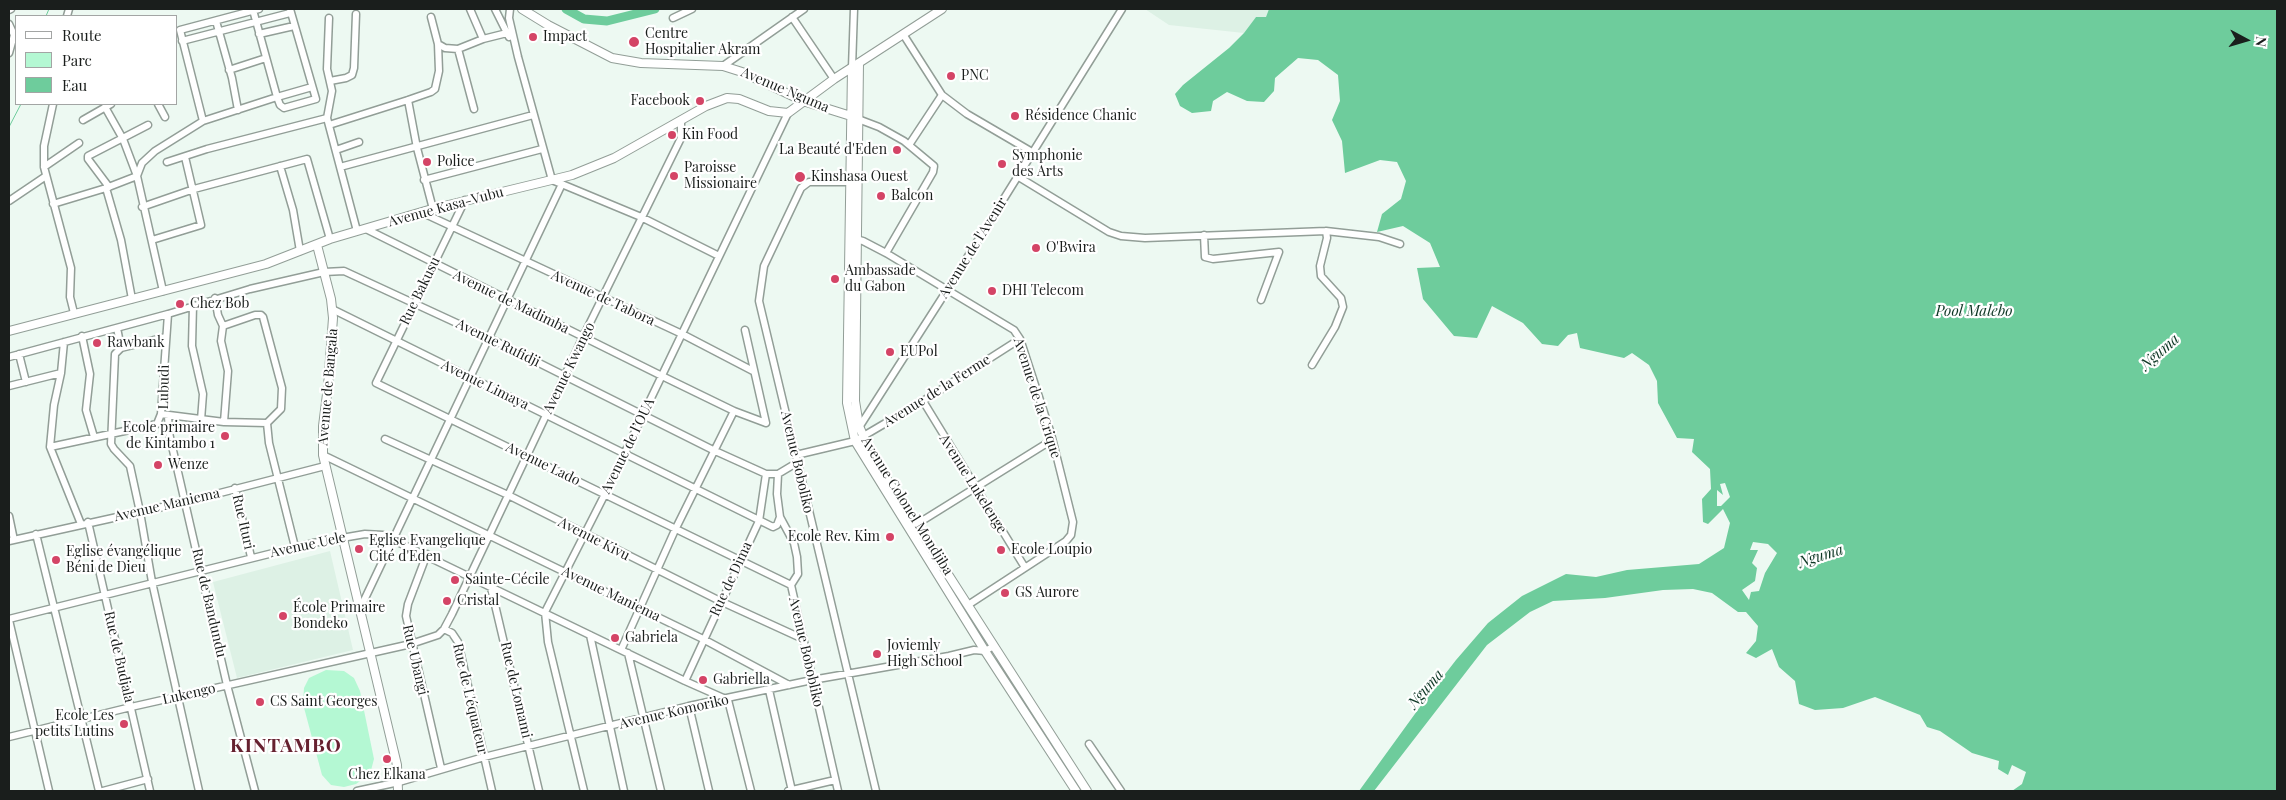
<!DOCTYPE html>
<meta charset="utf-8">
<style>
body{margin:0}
#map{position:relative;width:2286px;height:800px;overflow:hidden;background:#edf9f2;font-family:"Playfair Display",serif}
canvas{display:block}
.frame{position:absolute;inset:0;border:10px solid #1a1e1c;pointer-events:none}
.legend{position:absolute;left:15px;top:15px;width:162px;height:90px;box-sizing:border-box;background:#fff;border:1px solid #a3a5a4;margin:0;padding:6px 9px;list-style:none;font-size:15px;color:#1a1e1c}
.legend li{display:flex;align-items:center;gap:10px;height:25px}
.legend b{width:25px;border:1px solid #a3a5a4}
.north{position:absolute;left:2221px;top:15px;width:50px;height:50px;-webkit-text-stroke:4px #fff;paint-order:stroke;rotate:96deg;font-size:14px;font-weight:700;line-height:20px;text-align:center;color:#1a1e1c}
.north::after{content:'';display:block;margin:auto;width:18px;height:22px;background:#1a1e1c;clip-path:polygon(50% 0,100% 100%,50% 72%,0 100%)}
</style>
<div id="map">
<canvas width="2286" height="800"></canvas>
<div class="frame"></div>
<ul class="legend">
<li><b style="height:6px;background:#fff"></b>Route</li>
<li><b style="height:14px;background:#b4f8d3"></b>Parc</li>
<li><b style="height:14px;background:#6ecc9c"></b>Eau</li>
</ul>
<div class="north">N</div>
</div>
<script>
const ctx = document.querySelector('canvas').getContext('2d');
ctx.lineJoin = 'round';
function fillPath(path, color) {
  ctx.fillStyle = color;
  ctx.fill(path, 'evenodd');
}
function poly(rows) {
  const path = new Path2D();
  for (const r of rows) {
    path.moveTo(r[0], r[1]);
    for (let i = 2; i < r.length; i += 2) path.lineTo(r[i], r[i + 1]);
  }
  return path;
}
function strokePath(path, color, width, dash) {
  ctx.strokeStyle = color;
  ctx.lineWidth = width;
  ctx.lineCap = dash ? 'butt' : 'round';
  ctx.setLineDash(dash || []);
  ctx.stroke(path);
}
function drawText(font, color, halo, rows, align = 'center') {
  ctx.font = font + ' "Playfair Display",serif';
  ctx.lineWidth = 4.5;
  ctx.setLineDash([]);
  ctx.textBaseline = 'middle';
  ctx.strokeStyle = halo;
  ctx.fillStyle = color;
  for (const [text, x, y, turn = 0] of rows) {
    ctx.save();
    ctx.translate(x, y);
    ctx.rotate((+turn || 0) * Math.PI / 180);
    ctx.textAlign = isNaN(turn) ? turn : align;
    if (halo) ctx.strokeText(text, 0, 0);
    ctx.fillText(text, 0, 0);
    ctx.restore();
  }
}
fillPath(poly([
 [1145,9,1269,9,1266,17,1256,17,1244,33,1169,25],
 [330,551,353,650,237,678,213,582]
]), '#ddf1e5');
fillPath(poly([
 [326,670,344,671,354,678,360,691,374,759,370,774,356,784,344,787,331,785,322,775,303,704,304,688,309,678]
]), '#b4f8d3');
fillPath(poly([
 [1269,9,2277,9,2277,791,2012,791,2022,784,2026,772,2012,765,2008,775,1998,769,1999,761,1972,753,1940,731,1927,727,1920,715,1875,697,1843,708,1815,710,1799,704,1795,681,1779,667,1772,649,1756,658,1746,653,1756,641,1758,626,1746,612,1738,612,1712,593,1693,589,1663,590,1605,598,1553,601,1530,612,1487,645,1374,791,1359,791,1425,700,1456,660,1488,623,1522,596,1566,574,1596,577,1627,570,1699,564,1724,548,1730,523,1723,509,1708,524,1703,522,1702,499,1711,489,1710,469,1692,452,1694,439,1677,438,1658,403,1657,381,1649,365,1632,353,1624,358,1580,348,1577,333,1568,335,1558,346,1542,344,1523,323,1492,306,1477,338,1454,336,1423,299,1417,268,1440,267,1430,243,1403,226,1377,232,1382,214,1401,199,1406,181,1397,162,1380,160,1345,173,1342,141,1332,120,1340,101,1338,75,1318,60,1298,58,1275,78,1274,91,1264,102,1247,101,1227,92,1213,101,1211,111,1192,113,1180,106,1175,94,1183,85,1229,48,1244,33,1256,17,1266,17],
 [1725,483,1730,497,1721,506,1717,506,1717,490,1723,495,1720,484],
 [1753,542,1768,544,1777,553,1765,573,1759,591,1751,592,1749,600,1742,590,1755,581,1757,568,1752,563,1758,550,1750,550]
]), '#6ecc9c');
strokePath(poly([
 [46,16,49,9],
 [9,127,21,104]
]), '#6ecc9c', 1);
strokePath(poly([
 [566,9,584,19,607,21,655,9]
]), '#6ecc9c', 9);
const minor = poly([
 [259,9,180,30,203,121,277,97,280,105,284,108,316,99,290,9],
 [470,9,483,39],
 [495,9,509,37],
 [510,9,509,18,518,57,552,180,641,217,719,256],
 [9,10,11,9],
 [253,10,277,97,312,87],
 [67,16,69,9],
 [792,17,834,79],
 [329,18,327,69,332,91,327,118,357,231],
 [673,18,692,9],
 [216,21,232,78,238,110],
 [9,24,14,35,9,53],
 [259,34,294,26],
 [903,34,942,95,967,114,1032,152],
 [182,41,290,13],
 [438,44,445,48,458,49,483,39,507,33],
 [458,49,474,109],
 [723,66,804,9],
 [852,68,854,9],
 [229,70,266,58],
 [330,81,346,78,352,75,354,68,356,14],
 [408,100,417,148,433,209],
 [53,104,44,146,44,167,71,268,70,297,74,313],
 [158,104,165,117],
 [105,107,123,139,137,176,163,291],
 [858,119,879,127,904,141,934,166,933,172,886,253],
 [83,120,111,104],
 [329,125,408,100,431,92,435,89,439,71,438,44,431,17],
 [909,145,942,95],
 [336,150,359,142],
 [167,162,207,149,327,118],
 [280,166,293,210,300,251],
 [44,167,79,143],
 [340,167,533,115],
 [1017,176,1109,232,1121,236,1145,238,1326,231,1379,237,1400,244],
 [424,180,542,149],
 [849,182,809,182,801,188,764,266,759,301,876,791],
 [109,187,88,159,88,156,148,125],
 [106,188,121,240,132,299],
 [465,200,376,383,791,585],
 [9,201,46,176],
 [53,204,106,188,137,176,142,163,155,151,203,121],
 [142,207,194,189,307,159,330,239],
 [423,213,682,334,753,371],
 [366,229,662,376,734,411,766,423],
 [1204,235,1205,257,1213,259,1279,252,1261,300],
 [852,238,863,241,886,253,1014,330,1020,339,1051,434,1073,522,1071,535,1066,541,968,605],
 [152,240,201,225,185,157],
 [215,298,218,315,223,326,221,341,228,371,224,422],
 [193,305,192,346,203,394,201,420],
 [332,309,773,527,777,525,780,517,777,494,778,474,798,462],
 [168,314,161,414,224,422,267,423],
 [223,326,255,315,261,315,263,317,282,388,281,409,267,423,269,443,295,547],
 [117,328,121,348,115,354,111,444,114,449,130,466,140,512,152,582,199,791],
 [745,330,766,423],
 [82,336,90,374,86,410,94,437],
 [64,342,61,373,54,405,50,447,81,524],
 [121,348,166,337],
 [19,354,26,382],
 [9,357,168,314,250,289,324,272,344,271,489,338,713,450,766,474,778,474],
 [1312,365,1335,327,1343,307,1341,298,1321,276,1320,266,1327,238,1326,231],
 [9,386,61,373],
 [923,401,1024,566],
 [168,416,169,433,227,685,255,791],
 [858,429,942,298,1122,9],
 [385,439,508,495,720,601,803,639],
 [50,447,157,424,161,414],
 [323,455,703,639,789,685],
 [796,455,855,441,923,401,1020,339],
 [235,488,251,557],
 [9,516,14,540],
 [780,517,794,543,797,557,798,574,791,585,838,791],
 [88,522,150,791],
 [917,524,1052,440],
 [36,534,99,791],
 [9,541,185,502,325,466],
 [427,554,408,604,406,616,441,768],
 [491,588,539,791],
 [359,611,562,184],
 [9,619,313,543,365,534,383,535,685,681,728,700,751,791],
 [9,620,49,791],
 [444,629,452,633,458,642,492,791],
 [590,635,624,791],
 [621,650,675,530,734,411],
 [628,653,661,791],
 [685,681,759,521,766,474],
 [769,690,792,791],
 [689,706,709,791],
 [9,737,131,707,411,644,438,635,444,629,452,614,583,337,681,138,681,121],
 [1089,744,1121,791],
 [103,791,148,779],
 [357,791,399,782,484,757,689,706,812,680,949,656,974,650,985,651,994,646],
 [584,791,548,642,545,612,605,494,788,113],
 [788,791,835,780]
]);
const major = poly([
 [522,9,548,25,612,58,641,63,723,66,742,72,803,101,854,117],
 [859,63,855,401,859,426,872,456,1087,791],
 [852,68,847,403,855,441,985,651,1076,791],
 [317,245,331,299,333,318,328,386,323,426,323,455,397,765,398,791],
 [9,331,266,264,330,239,432,209,572,175,614,158,706,106,727,98,739,99,769,111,788,113,834,79,942,9]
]);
strokePath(minor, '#929e97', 9);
strokePath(major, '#929e97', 10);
strokePath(minor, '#fff', 6);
strokePath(major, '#fff', 8);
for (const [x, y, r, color] of [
 [533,37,5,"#d44466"],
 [634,42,6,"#d44466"],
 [951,76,5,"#d44466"],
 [700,101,5,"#d44466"],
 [1015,116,5,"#d44466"],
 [672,135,5,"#d44466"],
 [897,150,5,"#d44466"],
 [427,162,5,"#d44466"],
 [1002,164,5,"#d44466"],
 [674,176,5,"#d44466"],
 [800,177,6,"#d44466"],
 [881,196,5,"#d44466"],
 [1036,248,5,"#d44466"],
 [835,279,5,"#d44466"],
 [992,291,5,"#d44466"],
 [180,304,5,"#d44466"],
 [97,343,5,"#d44466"],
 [890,352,5,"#d44466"],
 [225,436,5,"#d44466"],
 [158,465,5,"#d44466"],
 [890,537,5,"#d44466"],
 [359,549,5,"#d44466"],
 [1001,550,5,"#d44466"],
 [56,560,5,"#d44466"],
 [455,580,5,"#d44466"],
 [1005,593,5,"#d44466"],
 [447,601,5,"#d44466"],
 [283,616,5,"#d44466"],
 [615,638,5,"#d44466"],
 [877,654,5,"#d44466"],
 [703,680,5,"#d44466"],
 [260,702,5,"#d44466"],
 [124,724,5,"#d44466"],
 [387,759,5,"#d44466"]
]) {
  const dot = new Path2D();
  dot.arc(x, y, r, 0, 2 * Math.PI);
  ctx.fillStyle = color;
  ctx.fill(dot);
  strokePath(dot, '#fff', 2);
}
drawText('14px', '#1a1e1c', '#fff', [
 ["Centre",645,34],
 ["Hospitalier Akram",645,50],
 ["Impact",543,37],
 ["PNC",961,76],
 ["Facebook",690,101,"right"],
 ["Résidence Chanic",1025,116],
 ["Kin Food",682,135],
 ["La Beauté d'Eden",887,150,"right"],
 ["Symphonie",1012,156],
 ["des Arts",1012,172],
 ["Police",437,162],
 ["Paroisse",684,168],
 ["Missionaire",684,184],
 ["Kinshasa Ouest",811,177],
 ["Balcon",891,196],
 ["O'Bwira",1046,248],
 ["Ambassade",845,271],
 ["du Gabon",845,287],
 ["DHI Telecom",1002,291],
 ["Chez Bob",190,304],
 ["Rawbank",107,343],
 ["EUPol",900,352],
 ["Ecole primaire",215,428,"right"],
 ["de Kintambo 1",215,444,"right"],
 ["Wenze",168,465],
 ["Ecole Rev. Kim",880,537,"right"],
 ["Eglise Evangelique",369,541],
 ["Cité d'Eden",369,557],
 ["Ecole Loupio",1011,550],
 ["Eglise évangélique",66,552],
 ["Béni de Dieu",66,568],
 ["Sainte-Cécile",465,580],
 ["GS Aurore",1015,593],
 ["Cristal",457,601],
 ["École Primaire",293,608],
 ["Bondeko",293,624],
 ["Gabriela",625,638],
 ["Joviemly",887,646],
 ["High School",887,662],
 ["Gabriella",713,680],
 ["CS Saint Georges",270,702],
 ["Ecole Les",114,716,"right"],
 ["petits Lutins",114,732,"right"],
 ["Chez Elkana",387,775,"center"]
], 'left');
drawText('14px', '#1a1e1c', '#fff', [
 ["Avenue Nguma",785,90,23],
 ["Avenue Kasa-Vubu",446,207,-15],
 ["Avenue de l'Avenir",973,248,-58],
 ["Rue Bakusu",420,291,-64],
 ["Avenue de Tabora",603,298,25],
 ["Avenue de Madimba",511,302,26],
 ["Avenue Rufidji",498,343,26],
 ["Avenue Kwango",569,368,-64],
 ["Avenue Limaya",485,385,26],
 ["Lubudi",164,387,-89],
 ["Avenue de Bangala",328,387,-85],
 ["Avenue de la Ferme",937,391,-32],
 ["Avenue de la Crique",1037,398,72],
 ["Avenue de l’OUA",628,446,-64],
 ["Avenue Boboliko",797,462,77],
 ["Avenue Lado",543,464,26],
 ["Avenue Lukelenge",973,484,58],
 ["Avenue Maniema",167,505,-13],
 ["Avenue Colonel Mondjiba",907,506,58],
 ["Rue Ituri",243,522,77],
 ["Avenue Kivu",594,539,27],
 ["Avenue Uele",308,545,-12],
 ["Rue de Dima",731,579,-65],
 ["Avenue Maniema",611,594,26],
 ["Rue de Bandundu",209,603,77],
 ["Avenue Bobobliko",806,652,77],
 ["Rue de Budjala",119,657,77],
 ["Rue Ubangi",415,660,77],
 ["Rue de Lomami",516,690,77],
 ["Lukengo",189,694,-13],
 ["Rue de L'équateur",470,699,77],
 ["Avenue Komoriko",674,712,-13]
]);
drawText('italic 15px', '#0e3725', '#fff', [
 ["Pool Malebo",1974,311],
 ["Nguma",2160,352,-41],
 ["Nguma",1821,556,-17],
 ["Nguma",1426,689,-49]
]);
ctx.letterSpacing = '1px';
drawText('bold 19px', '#662130', '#fff', [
 ["KINTAMBO",286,746]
]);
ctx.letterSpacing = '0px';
</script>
